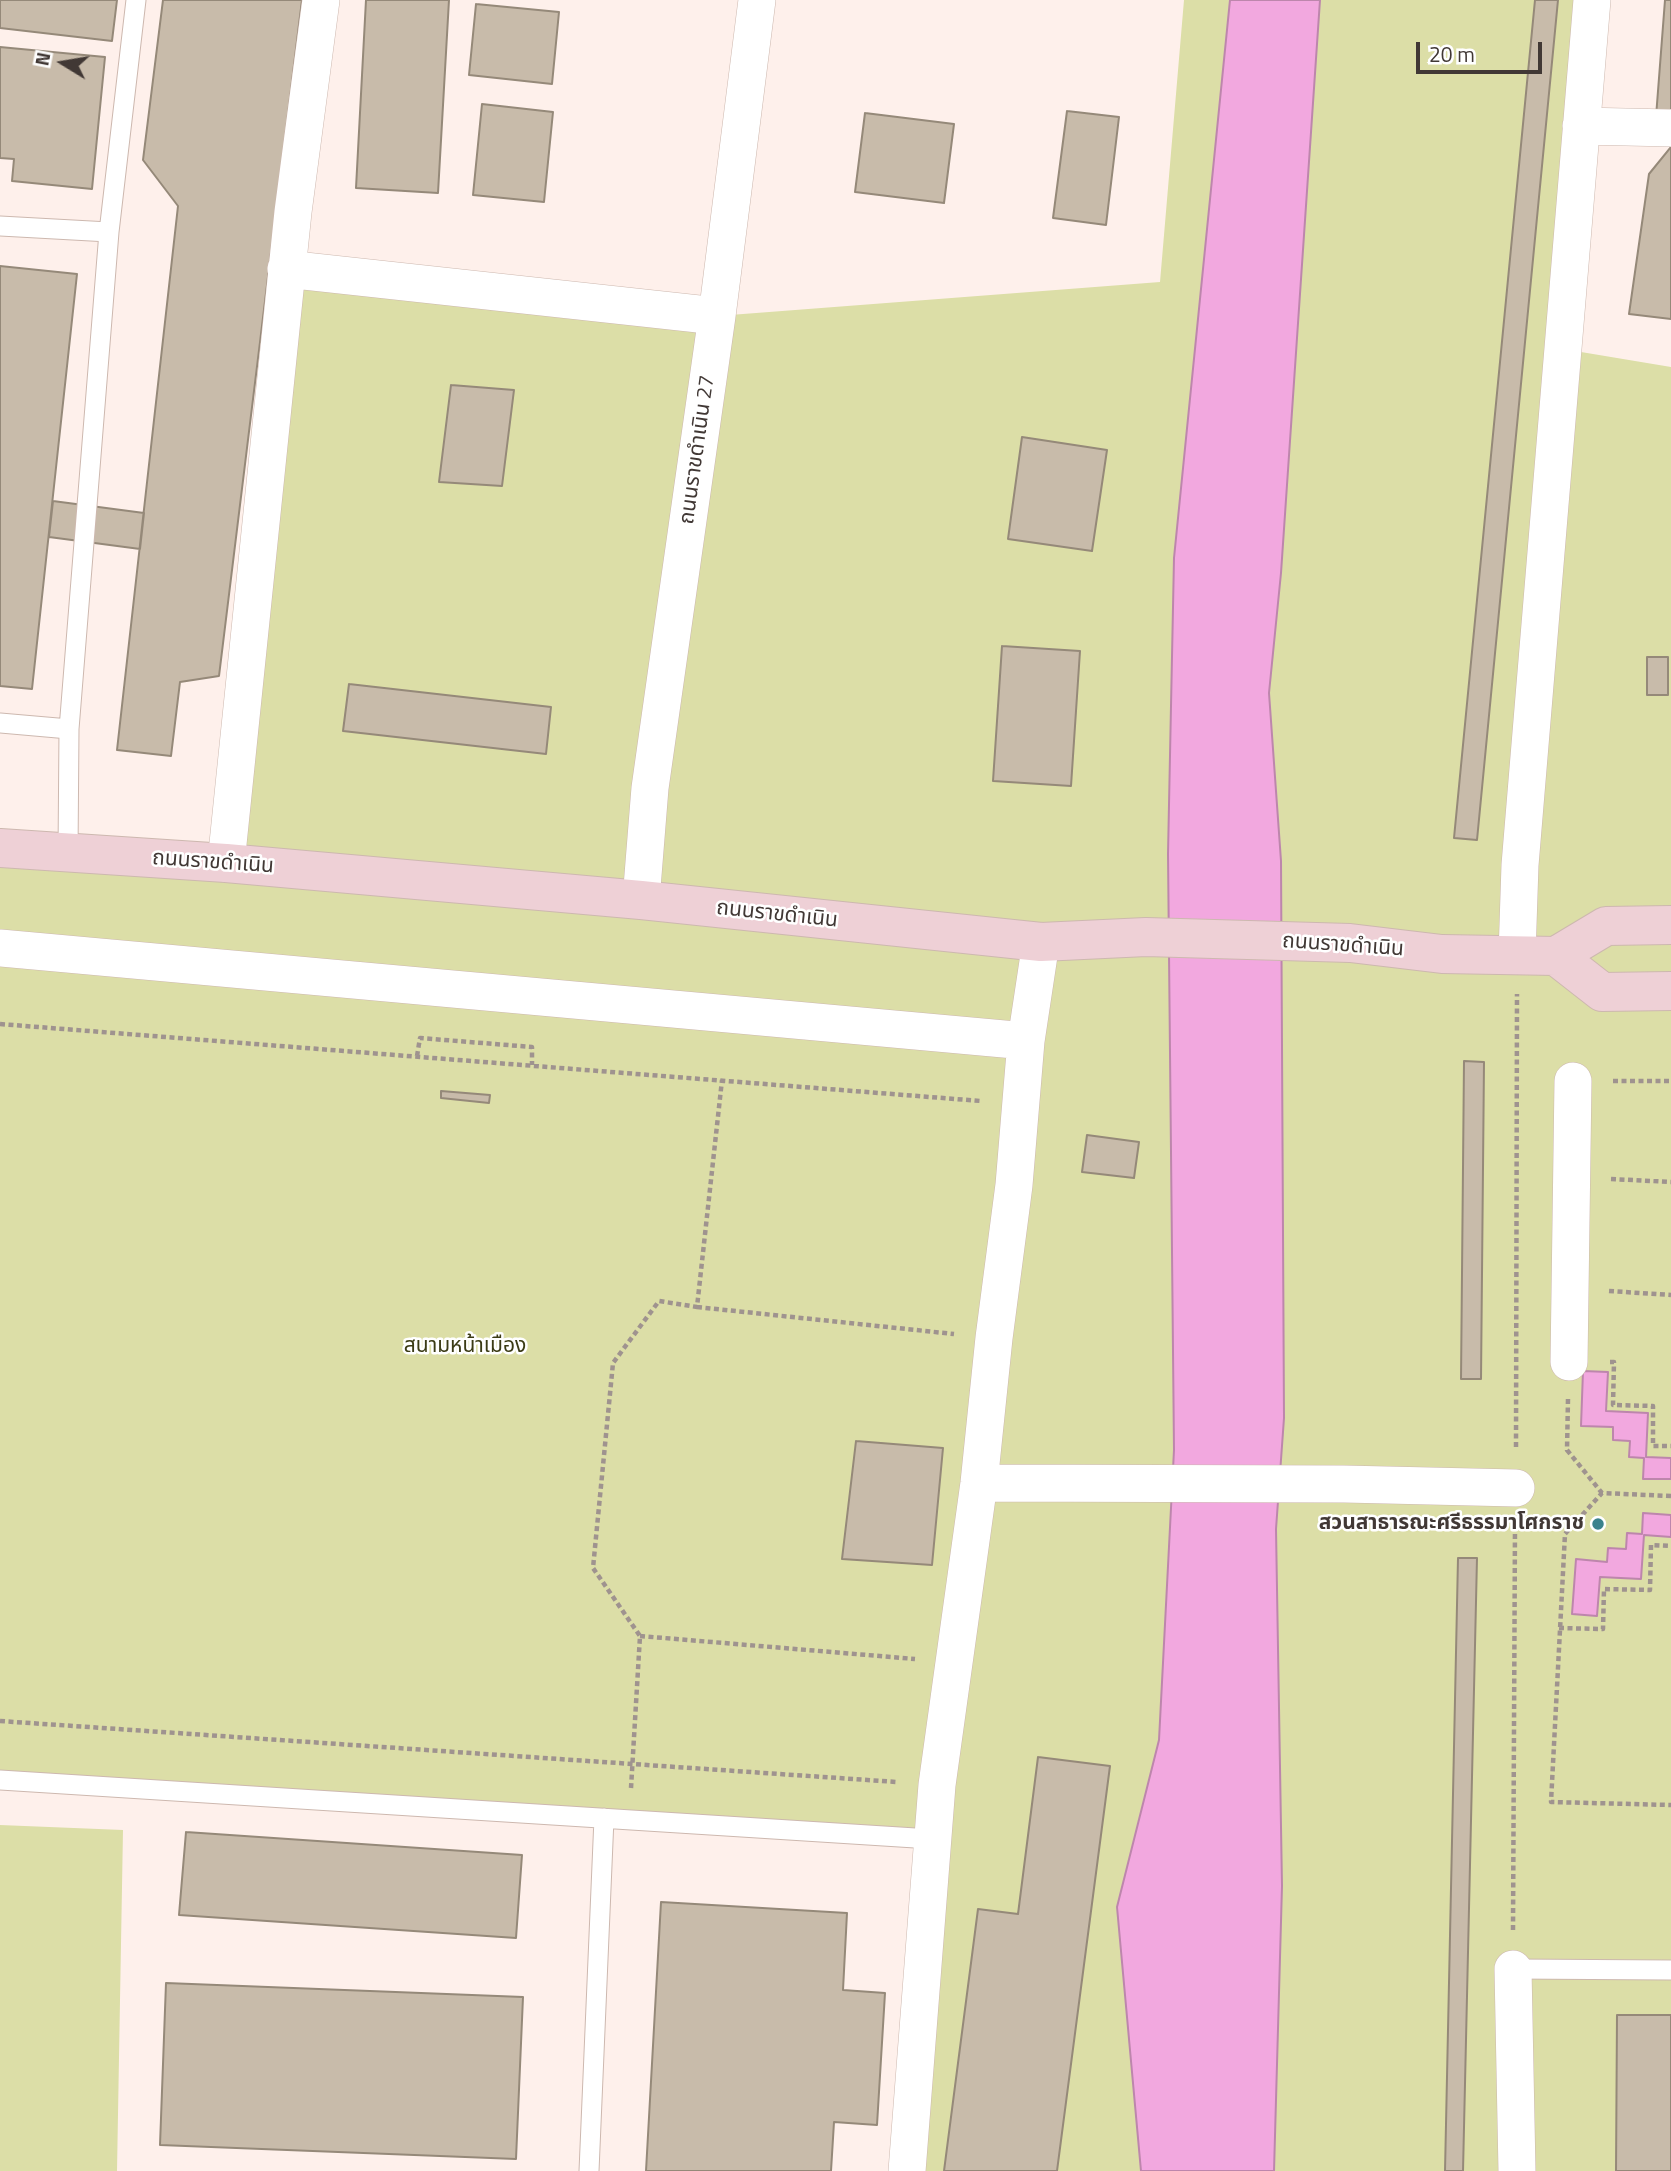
<!DOCTYPE html>
<meta charset="utf-8">
<style>
body{margin:0}
#map{position:relative;width:1671px;height:2171px;overflow:hidden;background:#fef0eb;font-family:"Titillium Web",sans-serif}
canvas{display:block}
.north{position:absolute;left:28px;top:28px;width:70px;height:70px;-webkit-text-stroke:5px #fff;paint-order:stroke;rotate:281deg;font-size:19px;font-weight:700;line-height:28px;text-align:center;color:#413835}
.north::after{content:'';display:block;margin:auto;width:24px;height:32px;background:#413835;clip-path:polygon(50% 0,100% 100%,50% 72%,0 100%)}
.scale{position:absolute;left:1416px;top:42px;width:126px;height:32px;box-sizing:border-box;border:4px solid #413835;border-top:0;padding-left:9px;font-size:21px;line-height:24px;white-space:nowrap;color:#413835;-webkit-text-stroke:5px #fff;paint-order:stroke}
</style>
<div id="map">
<canvas width="1671" height="2171"></canvas>
<div class="north">N</div>
<div class="scale">20 m</div>
</div>
<script>
const ctx = document.querySelector('canvas').getContext('2d');
ctx.lineJoin = 'round';
function fillPath(path, color) {
  ctx.fillStyle = color;
  ctx.fill(path, 'evenodd');
}
function poly(rows) {
  const path = new Path2D();
  for (const r of rows) {
    path.moveTo(r[0], r[1]);
    for (let i = 2; i < r.length; i += 2) path.lineTo(r[i], r[i + 1]);
  }
  return path;
}
function strokePath(path, color, width, dash) {
  ctx.strokeStyle = color;
  ctx.lineWidth = width;
  ctx.lineCap = dash ? 'butt' : 'round';
  ctx.setLineDash(dash || []);
  ctx.stroke(path);
}
function drawText(font, color, halo, rows, align = 'center') {
  ctx.font = font + ' "Titillium Web","Noto Sans Thai",sans-serif';
  ctx.lineWidth = 5;
  ctx.setLineDash([]);
  ctx.textBaseline = 'middle';
  ctx.strokeStyle = halo;
  ctx.fillStyle = color;
  for (const [text, x, y, turn = 0] of rows) {
    ctx.save();
    ctx.translate(x, y);
    ctx.rotate((+turn || 0) * Math.PI / 180);
    ctx.textAlign = isNaN(turn) ? turn : align;
    if (halo) ctx.strokeText(text, 0, 0);
    ctx.fillText(text, 0, 0);
    ctx.restore();
  }
}
fillPath(poly([
 [1184,0,1592,0,1563,349,1671,367,1671,2171,907,2171,931,1840,0,1778,0,848,226,863,286,269,717,316,1160,282],
 [0,1825,123,1830,117,2171,0,2171]
]), '#dcdea7');
const water = poly([
 [1230,0,1320,0,1281,573,1269,693,1281,861,1284,1418,1276,1529,1282,1886,1274,2171,1141,2171,1117,1907,1159,1740,1174,1450,1168,854,1174,558,1230,0],
 [1583,1371,1608,1372,1606,1411,1648,1413,1646,1457,1671,1458,1671,1479,1643,1479,1644,1458,1629,1457,1630,1441,1613,1440,1613,1427,1581,1426,1583,1371],
 [1643,1513,1671,1515,1671,1537,1644,1535,1641,1579,1600,1577,1597,1616,1572,1614,1576,1559,1607,1562,1608,1548,1626,1549,1627,1533,1642,1534,1643,1513]
]);
fillPath(water, '#f2a8df');
strokePath(water, '#bd86ac', 2);
const building = poly([
 [0,0,117,0,112,41,0,28,0,0],
 [163,0,302,0,219,676,180,682,171,756,117,750,178,206,143,160,163,0],
 [366,0,449,0,438,193,356,188,366,0],
 [1535,0,1558,0,1477,840,1454,838,1535,0],
 [1665,0,1671,0,1671,117,1656,117,1665,0],
 [476,4,559,12,552,84,469,75,476,4],
 [0,47,105,57,92,189,12,181,14,159,0,158,0,47],
 [482,104,553,112,544,202,473,195,482,104],
 [1067,111,1119,117,1106,225,1053,218,1067,111],
 [865,113,954,124,944,203,855,192,865,113],
 [1671,147,1671,319,1629,314,1649,174,1671,147],
 [0,266,77,274,32,689,0,686,0,266],
 [451,385,514,390,502,486,439,482,451,385],
 [1022,437,1107,450,1092,551,1008,539,1022,437],
 [53,501,144,513,140,549,49,537,53,501],
 [1002,646,1080,651,1071,786,993,781,1002,646],
 [1647,657,1668,657,1668,695,1647,695,1647,657],
 [349,684,551,707,546,754,343,731,349,684],
 [1464,1061,1484,1062,1481,1379,1461,1379,1464,1061],
 [441,1091,490,1095,489,1103,441,1098,441,1091],
 [1087,1135,1139,1142,1134,1178,1082,1172,1087,1135],
 [856,1441,943,1448,932,1565,842,1559,856,1441],
 [1458,1558,1477,1558,1463,2171,1445,2171,1458,1558],
 [1038,1757,1110,1766,1057,2171,944,2171,978,1909,1018,1914,1038,1757],
 [186,1832,522,1855,516,1938,179,1915,186,1832],
 [661,1902,847,1913,843,1990,885,1993,877,2125,834,2122,831,2171,646,2171,661,1902],
 [166,1983,523,1997,516,2159,160,2145,166,1983],
 [1617,2015,1671,2015,1671,2171,1616,2171,1617,2015]
]);
fillPath(building, '#c8bbaa');
strokePath(building, '#958979', 2);
const lane = poly([
 [0,226,109,232,69,729,68,854],
 [109,232,136,0],
 [0,723,69,729],
 [0,1780,931,1839],
 [1513,1969,1671,1970],
 [589,2171,604,1818]
]);
const street = poly([
 [1581,126,1671,128],
 [286,269,717,316],
 [226,863,293,212,321,0],
 [641,900,650,788,717,316,757,0],
 [0,948,1026,1041],
 [1517,955,1520,865,1592,0],
 [1569,1362,1573,1081],
 [979,1483,1344,1484,1516,1488],
 [1513,1969,1517,2171],
 [907,2171,937,1785,979,1483,994,1338,1014,1185,1026,1041,1041,942]
]);
const secondary = poly([
 [0,848,226,863,641,900,1041,942,1146,937,1350,943,1442,954,1556,956,1606,926,1671,925],
 [1556,956,1602,992,1671,991]
]);
strokePath(lane, '#cdb8af', 21);
strokePath(street, '#cdb8af', 38);
strokePath(secondary, '#cdb8af', 40);
strokePath(poly([
 [0,1024,981,1101],
 [417,1056,420,1038,532,1047,532,1065],
 [1613,1081,1671,1081],
 [1611,1179,1671,1182],
 [1609,1291,1671,1295],
 [697,1307,954,1334],
 [1610,1362,1614,1362,1613,1405,1653,1406,1653,1446,1671,1446],
 [1568,1399,1567,1450,1602,1493],
 [1516,1447,1517,994],
 [1671,1496,1602,1493,1565,1534,1551,1802,1671,1805],
 [1559,1628,1603,1629,1604,1589,1650,1590,1651,1545,1671,1546],
 [640,1636,915,1659],
 [0,1721,897,1782],
 [631,1788,640,1636,593,1568,613,1363,659,1301,697,1307,722,1080],
 [1513,1930,1515,1526]
]), '#9f938f', 4.5, [5, 3.5]);
strokePath(lane, '#fff', 19);
strokePath(street, '#fff', 37);
strokePath(secondary, '#eed0d6', 38);
for (const [x, y, r, color] of [
 [1598,1524,7,"#3b828c"]
]) {
  const dot = new Path2D();
  dot.arc(x, y, r, 0, 2 * Math.PI);
  ctx.fillStyle = color;
  ctx.fill(dot);
  strokePath(dot, '#fff', 2.5);
}
drawText('21px', '#413835', '#fff', [
 ["ถนนราขดำเนิน 27",698,450,-82],
 ["ถนนราขดำเนิน",213,863,4],
 ["ถนนราขดำเนิน",777,915,6],
 ["ถนนราขดำเนิน",1343,946,4]
]);
drawText('21px', '#3b3b15', '#fff', [
 ["สนามหน้าเมือง",465,1347]
]);
drawText('bold 21px', '#413835', '#fff', [
 ["สวนสาธารณะศรีธรรมาโศกราช",1584,1524]
], 'right');
</script>
